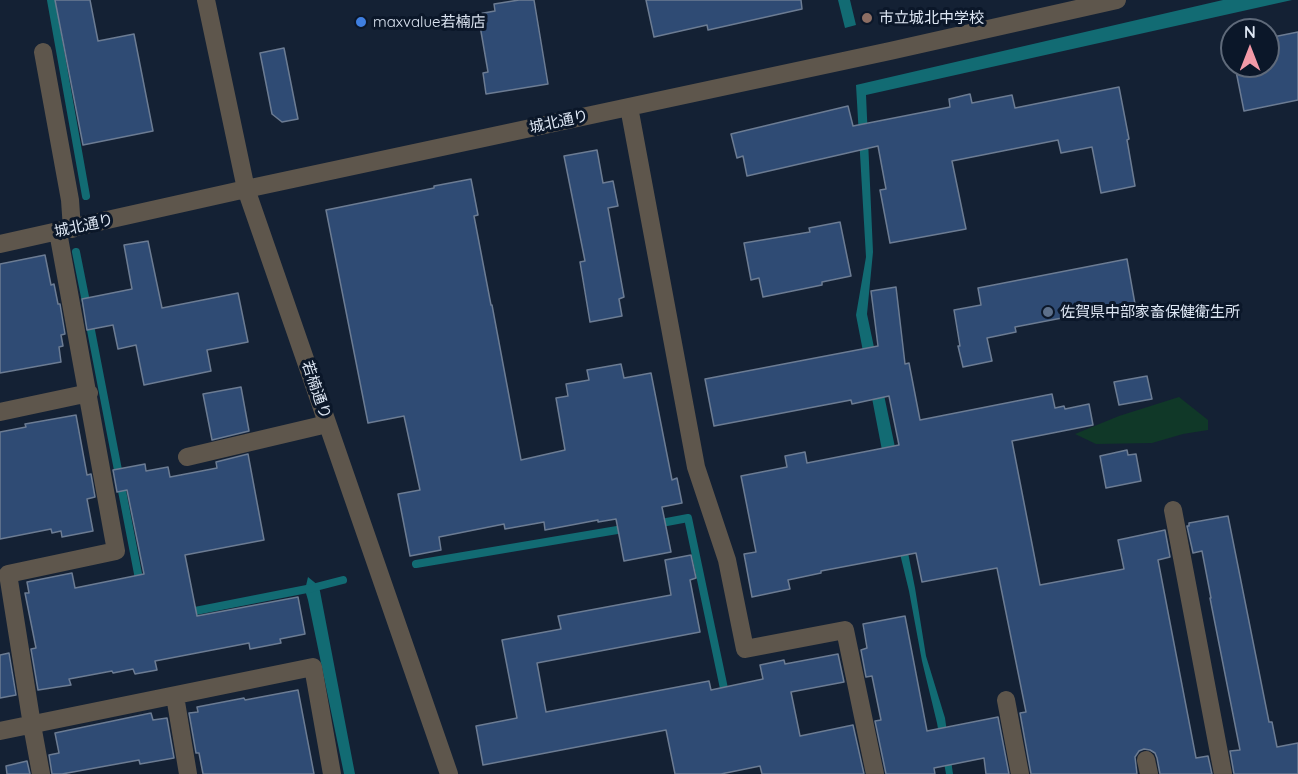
<!DOCTYPE html>
<meta charset="utf-8">
<style>
body{margin:0}
#map{position:relative;width:1298px;height:774px;overflow:hidden;background:#142134;font-family:Quicksand,sans-serif}
canvas{display:block}
.north{position:absolute;left:1220px;top:18px;width:60px;height:60px;box-sizing:border-box;background:#0b1729;border:2px solid #5f6a7a;border-radius:50%;rotate:0deg;font-size:16px;font-weight:700;line-height:24px;text-align:center;color:#dde6f3}
.north::after{content:'';display:block;margin:auto;width:21px;height:27px;background:#f39aa8;clip-path:polygon(50% 0,100% 100%,50% 72%,0 100%)}
</style>
<div id="map">
<canvas width="1298" height="774"></canvas>
<div class="north">N</div>
</div>
<script>
const ctx = document.querySelector('canvas').getContext('2d');
ctx.lineJoin = 'round';
function fillPath(path, color) {
  ctx.fillStyle = color;
  ctx.fill(path, 'evenodd');
}
function poly(rows) {
  const path = new Path2D();
  for (const r of rows) {
    path.moveTo(r[0], r[1]);
    for (let i = 2; i < r.length; i += 2) path.lineTo(r[i], r[i + 1]);
  }
  return path;
}
function strokePath(path, color, width, dash) {
  ctx.strokeStyle = color;
  ctx.lineWidth = width;
  ctx.lineCap = dash ? 'butt' : 'round';
  ctx.setLineDash(dash || []);
  ctx.stroke(path);
}
function drawText(font, color, halo, rows, align = 'center') {
  ctx.font = font + ' Quicksand,"Noto Sans JP",sans-serif';
  ctx.lineWidth = 6;
  ctx.setLineDash([]);
  ctx.textBaseline = 'middle';
  ctx.strokeStyle = halo;
  ctx.fillStyle = color;
  for (const [text, x, y, turn = 0] of rows) {
    ctx.save();
    ctx.translate(x, y);
    ctx.rotate((+turn || 0) * Math.PI / 180);
    ctx.textAlign = isNaN(turn) ? turn : align;
    if (halo) ctx.strokeText(text, 0, 0);
    ctx.fillText(text, 0, 0);
    ctx.restore();
  }
}
fillPath(poly([
 [1179,397,1208,420,1208,430,1183,434,1152,443,1096,444,1075,434,1119,416]
]), '#103828');
fillPath(poly([
 [838,0,850,0,856,25,845,28],
 [1223,0,1292,0,866,95,873,252,867,314,900,471,895,487,915,588,926,656,945,718,953,774,946,774,937,723,922,661,909,591,887,500,886,471,856,315,866,257,856,85],
 [308,577,319,586,355,774,344,774,308,600,305,590]
]), '#126b73');
strokePath(poly([
 [51,0,86,196],
 [76,252,87,307],
 [89,320,140,584],
 [656,524,688,518,726,698],
 [416,564,629,528],
 [185,613,312,588,343,580]
]), '#126b73', 8);
const building = poly([
 [55,0,90,0,98,41,134,34,153,131,83,145,55,0],
 [519,0,534,0,548,84,486,94,483,73,488,72,478,14,495,11,494,4,519,0],
 [646,0,801,0,802,9,708,30,707,25,654,37,646,0],
 [1298,32,1298,100,1244,111,1235,66,1268,66,1268,38,1298,32],
 [284,48,298,119,282,122,272,114,260,53,284,48],
 [1119,87,1129,139,1127,140,1135,186,1101,193,1092,147,1061,153,1058,140,952,161,966,229,890,243,880,190,886,189,878,146,747,176,743,156,737,158,731,134,848,106,853,126,950,107,949,99,970,94,972,103,1012,95,1015,108,1119,87],
 [597,150,603,183,613,181,618,206,608,208,624,297,619,299,622,316,590,322,580,262,585,261,564,156,597,150],
 [471,179,478,215,474,216,491,305,492,305,521,460,565,450,556,398,568,396,566,384,589,380,587,370,621,364,624,378,651,373,672,480,677,478,682,503,662,507,671,552,624,561,616,519,598,522,598,520,545,530,544,522,505,529,504,524,439,537,441,550,410,556,398,494,420,490,404,416,368,423,326,210,434,188,434,186,471,179],
 [840,222,851,276,822,282,822,285,763,297,759,278,751,280,744,243,810,232,809,228,840,222],
 [148,241,162,308,238,293,248,342,207,350,211,371,144,385,136,345,118,349,113,325,87,330,82,299,132,289,124,245,148,241],
 [45,255,51,285,54,284,58,304,60,304,65,334,61,335,63,346,59,347,61,362,0,373,0,264,45,255],
 [1127,259,1135,304,1015,327,1016,332,987,338,992,361,963,367,958,346,960,346,954,310,981,305,978,288,1127,259],
 [896,287,905,364,909,363,920,420,1052,394,1055,408,1064,406,1065,409,1089,404,1093,425,1012,441,1040,585,1124,569,1118,540,1165,530,1170,557,1158,560,1196,758,1208,756,1212,774,1160,774,1157,758,1155,753,1150,750,1144,749,1139,751,1135,757,1137,774,1031,774,1020,713,1026,712,997,568,922,582,916,553,821,571,821,573,788,580,790,589,752,597,744,554,756,552,741,476,787,467,785,456,805,452,807,463,899,445,889,396,852,404,851,400,714,426,705,379,878,346,871,291,896,287],
 [1147,376,1152,399,1119,405,1114,382,1147,376],
 [241,387,249,431,212,440,203,394,241,387],
 [76,415,87,475,91,474,95,497,87,499,93,531,62,537,61,531,52,533,51,529,0,539,0,432,26,427,25,424,76,415],
 [1127,450,1128,455,1136,454,1141,481,1106,488,1100,456,1127,450],
 [248,454,264,540,185,555,197,616,298,597,305,634,280,639,281,643,250,649,249,643,155,661,157,670,135,674,133,669,113,673,112,671,69,679,71,685,38,690,31,649,36,648,25,593,29,593,27,582,72,573,75,588,144,574,127,490,117,492,113,470,145,464,146,471,168,467,170,477,217,468,216,462,248,454],
 [1228,516,1269,722,1272,722,1277,747,1298,743,1298,774,1234,774,1230,751,1240,750,1210,598,1211,598,1202,551,1193,553,1187,526,1189,526,1189,523,1228,516],
 [691,555,696,578,690,580,700,632,537,663,546,712,709,681,711,690,763,679,760,665,784,660,785,664,838,654,844,682,791,692,800,736,853,725,864,774,762,774,760,766,721,774,675,774,666,730,483,765,476,726,517,718,502,640,561,629,558,616,671,595,665,560,691,555],
 [905,616,927,731,998,717,1009,774,986,774,984,758,934,768,935,774,886,774,875,721,881,720,872,676,866,677,861,650,867,648,863,624,905,616],
 [9,653,16,695,0,698,0,655,9,653],
 [298,690,314,774,203,774,199,753,196,753,189,713,198,712,197,707,244,698,245,700,298,690],
 [151,713,153,720,167,718,174,758,140,764,139,760,62,774,52,774,49,755,59,753,55,733,151,713],
 [27,761,30,774,7,774,6,766,27,761]
]);
fillPath(building, '#2f4b74');
strokePath(building, '#6c7c93', 1.5);
strokePath(poly([
 [206,0,246,189,449,774],
 [43,52,70,200,72,229],
 [629,107,696,467,727,560,745,649,845,630,875,774],
 [0,244,246,189,890,51,1117,0],
 [0,412,89,393],
 [187,457,327,424],
 [1173,510,1223,774],
 [175,696,188,774],
 [1006,700,1020,774],
 [0,731,313,667,332,774],
 [1146,760,1149,774],
 [41,774,32,725,8,574,116,551,58,232]
]), '#5e564c', 18);
for (const [x, y, r, color] of [
 [867,18,6,"#8d6e63"],
 [361,22,6,"#3f7fe0"],
 [1048,312,6,"#5c6f8a"]
]) {
  const dot = new Path2D();
  dot.arc(x, y, r, 0, 2 * Math.PI);
  ctx.fillStyle = color;
  ctx.fill(dot);
  strokePath(dot, '#0b1729', 2);
}
drawText('15px', '#dde6f3', '#0b1729', [
 ["市立城北中学校",879,18],
 ["maxvalue若楠店",373,22],
 ["佐賀県中部家畜保健衛生所",1060,312]
], 'left');
drawText('15px', '#dde6f3', '#0b1729', [
 ["城北通り",559,122,-12],
 ["城北通り",84,226,-12],
 ["若楠通り",316,390,71]
]);
</script>
